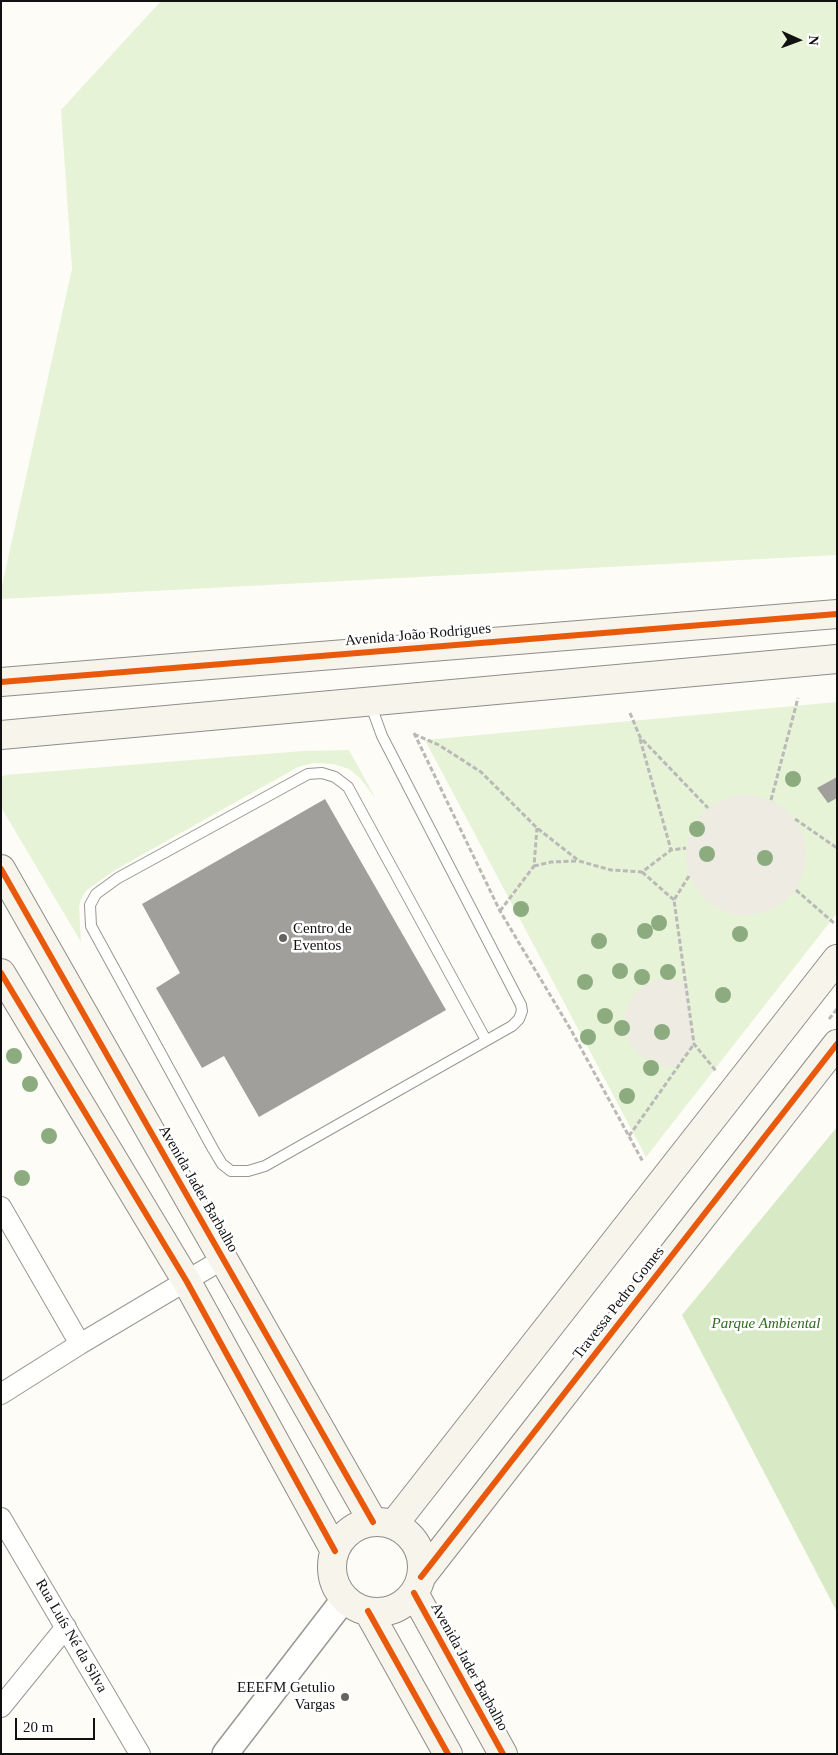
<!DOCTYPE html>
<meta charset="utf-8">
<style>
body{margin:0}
#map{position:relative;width:838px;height:1755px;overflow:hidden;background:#fdfcf7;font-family:Georgia,serif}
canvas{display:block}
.frame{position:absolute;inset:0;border:2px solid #111;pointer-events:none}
.north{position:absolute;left:773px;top:15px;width:50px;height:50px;-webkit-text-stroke:4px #fff;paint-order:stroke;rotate:92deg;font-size:14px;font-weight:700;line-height:20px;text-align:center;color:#111}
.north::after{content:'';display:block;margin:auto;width:18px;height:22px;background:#111;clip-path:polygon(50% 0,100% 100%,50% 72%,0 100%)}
.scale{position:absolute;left:15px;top:1718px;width:80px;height:22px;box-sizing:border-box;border:2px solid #111;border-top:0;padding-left:6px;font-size:15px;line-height:18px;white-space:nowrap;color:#111;-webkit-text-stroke:4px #fff;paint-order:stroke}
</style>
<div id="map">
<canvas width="838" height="1755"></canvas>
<div class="frame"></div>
<div class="north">N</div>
<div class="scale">20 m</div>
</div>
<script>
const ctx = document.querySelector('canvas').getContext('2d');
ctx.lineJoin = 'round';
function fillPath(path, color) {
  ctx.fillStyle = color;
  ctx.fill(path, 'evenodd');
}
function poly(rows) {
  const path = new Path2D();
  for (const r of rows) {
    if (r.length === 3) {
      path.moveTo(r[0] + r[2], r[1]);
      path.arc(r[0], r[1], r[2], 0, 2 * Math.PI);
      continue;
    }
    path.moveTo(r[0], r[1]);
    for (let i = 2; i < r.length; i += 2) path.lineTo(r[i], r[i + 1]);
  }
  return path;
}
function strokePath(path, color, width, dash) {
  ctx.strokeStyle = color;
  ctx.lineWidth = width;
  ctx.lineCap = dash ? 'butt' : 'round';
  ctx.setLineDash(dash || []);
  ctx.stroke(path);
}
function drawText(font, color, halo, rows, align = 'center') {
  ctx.font = font + ' Georgia,serif';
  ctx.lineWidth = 5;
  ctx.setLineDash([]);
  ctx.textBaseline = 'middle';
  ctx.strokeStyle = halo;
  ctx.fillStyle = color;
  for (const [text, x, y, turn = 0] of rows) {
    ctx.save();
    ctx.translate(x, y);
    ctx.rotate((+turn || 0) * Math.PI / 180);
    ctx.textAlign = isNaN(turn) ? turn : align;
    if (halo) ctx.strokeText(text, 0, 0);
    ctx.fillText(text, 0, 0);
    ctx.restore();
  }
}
fillPath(poly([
 [161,1,837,1,837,555,1,599,1,590,72,269,61,110],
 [837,702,837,913,646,1157,425,740],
 [349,750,376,799,360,778,349,769,333,764,313,763,298,767,115,870,87,890,82,897,79,906,81,942,1,807,1,778,5,775,303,751]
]), '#e7f3d7');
fillPath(poly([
 [837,1127,837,1612,682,1315]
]), '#d8eac5');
fillPath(poly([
 [746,855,60],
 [671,979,685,983,694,1044,680,1064,668,1067,654,1064,641,1057,632,1047,626,1035,624,1021,627,1007,634,995,644,986,657,980]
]), '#edebe2');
fillPath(poly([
 [837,777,837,798,828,803,817,788],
 [325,799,446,1010,259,1117,224,1056,202,1068,156,988,180,973,142,904]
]), '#a19f9c');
const service = poly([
 [370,703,382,736,521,1005,522,1011,519,1019,512,1026,265,1166,248,1171,231,1171,222,1164,213,1149,91,926,90,905,96,894,118,878,308,774,322,773,335,777,348,787,486,1040]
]);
const minor = poly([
 [1,1207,80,1344],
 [1,1394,80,1344,223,1259],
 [1,1518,140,1754],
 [1,1707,66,1627]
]);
const tertiary = poly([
 [225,1754,345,1598]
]);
const secondary = poly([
 [1,682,837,614],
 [1,735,837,659],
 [1,869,373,1522],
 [1,973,187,1282,335,1551],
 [377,1567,45],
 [394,1524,837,959],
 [421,1577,837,1044],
 [414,1593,503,1754],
 [368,1611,448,1754]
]);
strokePath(service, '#979795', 12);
strokePath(minor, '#979795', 22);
strokePath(tertiary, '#979795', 28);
strokePath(secondary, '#8e8d8b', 30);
strokePath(poly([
 [630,713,640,737,708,808],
 [414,733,500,911,571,1030,643,1162],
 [414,734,439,745,481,772,537,828,579,861,611,870,642,872,671,850,686,848],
 [640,739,671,850],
 [771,800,798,698],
 [795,819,837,848],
 [534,866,551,862,578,861],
 [642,872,674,900],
 [689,876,674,900,694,1044,716,1071],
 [796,890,834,923],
 [500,911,534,866,537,828],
 [829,1019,837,1009],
 [629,1136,694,1044]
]), '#b9b9b8', 3, [5, 2.5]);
strokePath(service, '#fffffe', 10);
strokePath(minor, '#fffffe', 20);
strokePath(tertiary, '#fffffe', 25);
strokePath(secondary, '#f6f4eb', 28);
strokePath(poly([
 [1,682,837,614],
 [1,869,373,1522],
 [1,973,187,1282,335,1551],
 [421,1577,837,1044],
 [414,1593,503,1754],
 [368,1611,448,1754]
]), '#e8590c', 6);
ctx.fillStyle = '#8cac80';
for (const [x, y] of [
 [793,779],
 [697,829],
 [707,854],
 [765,858],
 [521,909],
 [659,923],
 [645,931],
 [740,934],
 [599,941],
 [620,971],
 [668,972],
 [642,977],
 [585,982],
 [723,995],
 [605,1016],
 [622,1028],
 [662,1032],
 [588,1037],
 [14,1056],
 [651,1068],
 [30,1084],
 [627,1096],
 [49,1136],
 [22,1178]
]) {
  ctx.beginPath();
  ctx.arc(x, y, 8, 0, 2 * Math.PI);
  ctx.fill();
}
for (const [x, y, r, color] of [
 [283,938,5,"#646362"],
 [345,1697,5,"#646362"]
]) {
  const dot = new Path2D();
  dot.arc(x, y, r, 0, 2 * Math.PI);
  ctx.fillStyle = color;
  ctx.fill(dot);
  strokePath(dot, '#fff', 2);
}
drawText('15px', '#111', '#fff', [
 ["Avenida João Rodrigues",418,635,-5],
 ["Avenida Jader Barbalho",198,1189,60],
 ["Travessa Pedro Gomes",619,1303,-52],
 ["Rua Luís Né da Silva",71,1636,60],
 ["Avenida Jader Barbalho",469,1667,61]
]);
drawText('15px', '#111', '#fff', [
 ["Centro de",293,929],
 ["Eventos",293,946],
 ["EEEFM Getulio",335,1688,"right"],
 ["Vargas",335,1705,"right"]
], 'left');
drawText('italic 15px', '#2f6b1f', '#fff', [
 ["Parque Ambiental",766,1324]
]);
</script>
